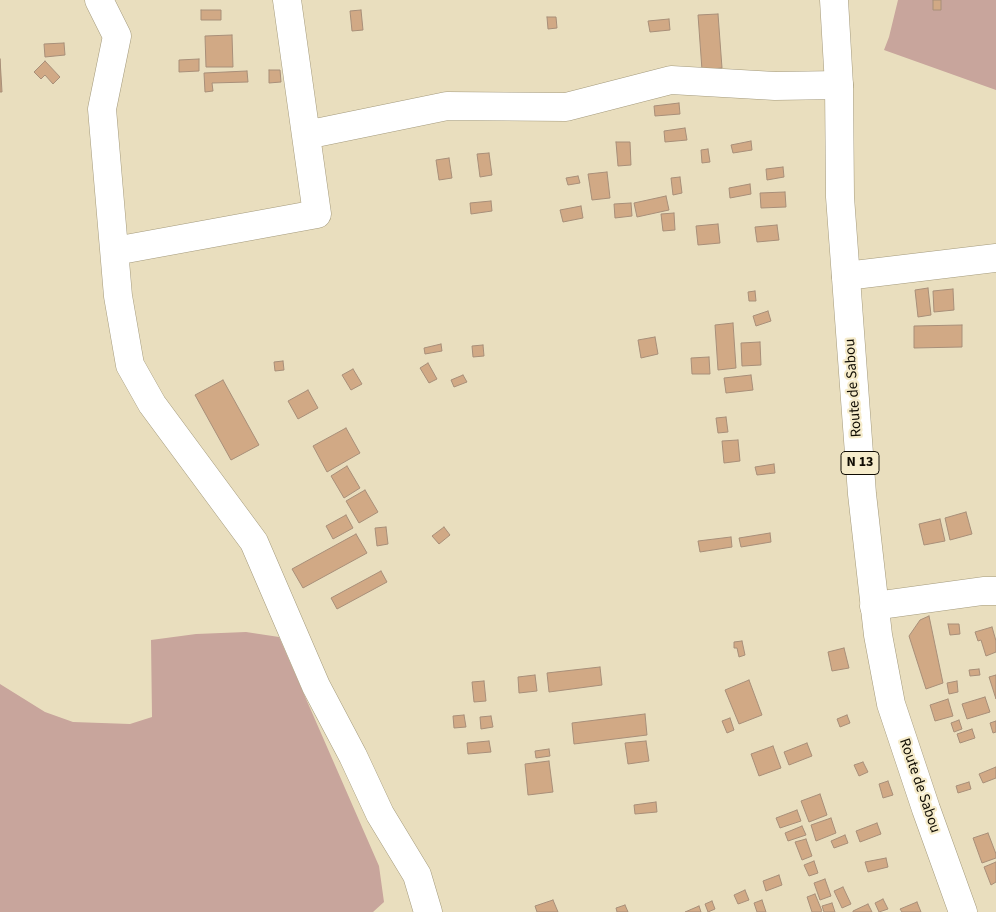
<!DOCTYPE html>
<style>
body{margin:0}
canvas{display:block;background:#e9debe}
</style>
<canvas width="996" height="912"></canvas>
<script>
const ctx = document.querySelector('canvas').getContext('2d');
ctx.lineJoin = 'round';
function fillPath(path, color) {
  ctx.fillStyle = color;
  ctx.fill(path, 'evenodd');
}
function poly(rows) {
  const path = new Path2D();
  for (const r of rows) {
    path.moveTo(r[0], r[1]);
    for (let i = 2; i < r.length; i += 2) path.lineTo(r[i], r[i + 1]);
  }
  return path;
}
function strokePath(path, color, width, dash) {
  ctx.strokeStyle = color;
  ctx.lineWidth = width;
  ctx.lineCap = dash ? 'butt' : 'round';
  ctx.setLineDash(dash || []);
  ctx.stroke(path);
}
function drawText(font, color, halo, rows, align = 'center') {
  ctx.font = font + ' "Source Sans 3",sans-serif';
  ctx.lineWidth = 4.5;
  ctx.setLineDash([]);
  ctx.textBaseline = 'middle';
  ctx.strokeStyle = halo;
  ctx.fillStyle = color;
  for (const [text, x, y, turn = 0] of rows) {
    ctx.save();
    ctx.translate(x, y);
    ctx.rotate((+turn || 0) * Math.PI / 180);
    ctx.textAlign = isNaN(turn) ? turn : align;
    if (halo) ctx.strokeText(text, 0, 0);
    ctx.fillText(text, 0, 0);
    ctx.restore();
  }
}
fillPath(poly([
 [898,0,996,0,996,90,884,50,889,37],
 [246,632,279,637,379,866,384,902,373,912,0,912,0,684,45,712,73,722,130,724,152,717,151,640,196,634]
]), '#c8a59c');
const building = poly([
 [933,0,941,0,941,10,933,10,933,0],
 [201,10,221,10,221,20,201,20,201,10],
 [361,10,363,30,352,31,350,11,361,10],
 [718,14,722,68,702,70,698,15,718,14],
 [547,17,556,17,557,28,548,29,547,17],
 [669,19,670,30,650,32,648,21,669,19],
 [232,35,233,67,206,67,205,36,232,35],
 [64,43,65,55,45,57,44,44,64,43],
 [0,59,2,92,0,92,0,59],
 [199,59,199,71,179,72,179,60,199,59],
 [45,61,60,77,53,84,45,75,41,79,34,72,45,61],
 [269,70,280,70,281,82,269,83,269,70],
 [247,71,248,82,212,83,213,91,205,92,204,73,247,71],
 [679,103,680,114,655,116,654,106,679,103],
 [685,128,687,140,665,142,664,131,685,128],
 [751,141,752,150,733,153,731,145,751,141],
 [616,142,630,142,631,165,618,166,616,142],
 [708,149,710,162,702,163,701,150,708,149],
 [489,153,492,175,480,177,477,154,489,153],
 [449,158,452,178,439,180,436,160,449,158],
 [783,167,784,177,767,180,766,169,783,167],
 [607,172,610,198,592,200,588,174,607,172],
 [578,176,580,183,568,185,566,178,578,176],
 [680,177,682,193,673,195,671,178,680,177],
 [750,184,751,194,730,198,729,188,750,184],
 [785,192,786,207,761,208,760,193,785,192],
 [666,196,669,210,637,217,634,203,666,196],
 [491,201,492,211,471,214,470,203,491,201],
 [631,203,632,216,615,218,614,204,631,203],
 [581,206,583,218,563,222,560,210,581,206],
 [674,213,675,230,663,231,661,214,674,213],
 [718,224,720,243,698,245,696,226,718,224],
 [777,225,779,240,757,242,755,227,777,225],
 [928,288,931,315,918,317,915,290,928,288],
 [953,289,954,310,934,312,933,291,953,289],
 [755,291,756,301,749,301,748,292,755,291],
 [768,311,771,321,756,326,753,316,768,311],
 [733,323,736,368,718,370,715,325,733,323],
 [962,325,962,347,914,348,914,326,962,325],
 [655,337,658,354,641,358,638,340,655,337],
 [760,342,761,365,742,366,741,343,760,342],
 [441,344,442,351,425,354,424,348,441,344],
 [483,345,484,356,473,357,472,346,483,345],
 [709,357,710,374,692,374,691,358,709,357],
 [283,361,284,370,275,371,274,362,283,361],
 [428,363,437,379,429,383,420,368,428,363],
 [353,369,362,384,351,390,342,375,353,369],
 [463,375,467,382,454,387,451,380,463,375],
 [751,375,753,390,726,393,724,378,751,375],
 [223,380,259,445,231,460,195,395,223,380],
 [308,390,318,408,298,419,288,401,308,390],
 [726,417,728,432,718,433,716,418,726,417],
 [346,428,360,453,327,472,313,446,346,428],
 [738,440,740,461,724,463,722,441,738,440],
 [774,464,775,473,757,475,755,467,774,464],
 [347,466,360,488,344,498,331,476,347,466],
 [365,490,378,512,359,523,346,501,365,490],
 [966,512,972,534,950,540,945,518,966,512],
 [346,515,353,528,333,539,326,526,346,515],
 [940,519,945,541,924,545,919,524,940,519],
 [386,527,388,544,377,546,375,528,386,527],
 [444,527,450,535,439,544,432,536,444,527],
 [770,533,771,542,741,547,739,538,770,533],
 [356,534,367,553,303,588,292,569,356,534],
 [731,537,732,547,700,552,698,541,731,537],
 [381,571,387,582,337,609,331,598,381,571],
 [929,616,943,683,926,689,909,636,920,620,929,616],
 [948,624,959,624,960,634,950,635,948,624],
 [992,627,996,641,996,652,986,656,981,640,978,641,975,632,992,627],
 [742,641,745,655,739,657,737,648,734,648,734,642,742,641],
 [844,648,849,668,832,671,828,652,844,648],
 [600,667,602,685,549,692,547,673,600,667],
 [979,669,980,675,970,676,969,670,979,669],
 [535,675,537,691,519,693,518,677,535,675],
 [996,675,996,699,989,677,996,675],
 [749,680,762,715,739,724,725,690,749,680],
 [484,681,486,701,474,702,472,682,484,681],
 [957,681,958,692,949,694,947,683,957,681],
 [985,697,990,712,967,719,962,704,985,697],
 [948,699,953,716,935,721,930,705,948,699],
 [645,714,647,735,574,744,572,723,645,714],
 [464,715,466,727,454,728,453,716,464,715],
 [847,715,850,723,840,727,837,719,847,715],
 [491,716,493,727,481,729,480,717,491,716],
 [730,718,734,730,727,733,722,721,730,718],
 [959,720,962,729,954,732,951,723,959,720],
 [996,721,996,732,993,733,990,723,996,721],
 [972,729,975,738,960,743,957,734,972,729],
 [489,741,491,752,468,754,467,743,489,741],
 [646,741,649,761,628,764,625,743,646,741],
 [807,743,812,756,789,765,784,752,807,743],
 [773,746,781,768,759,776,751,754,773,746],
 [549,749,550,756,536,758,535,751,549,749],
 [549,761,553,792,528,795,525,764,549,761],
 [863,762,868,772,859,776,854,765,863,762],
 [996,767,996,778,983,783,979,774,996,767],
 [888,781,893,795,883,798,879,784,888,781],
 [969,782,971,789,958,793,956,786,969,782],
 [820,794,827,815,809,822,801,801,820,794],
 [656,802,657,812,635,814,634,805,656,802],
 [797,810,801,821,780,828,776,818,797,810],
 [831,818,836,833,816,841,811,825,831,818],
 [877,823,881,834,860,842,856,831,877,823],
 [802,826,806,835,788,841,785,833,802,826],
 [988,833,996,854,996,858,982,863,973,838,988,833],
 [845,835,848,843,834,848,831,841,845,835],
 [806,839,812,856,802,860,795,842,806,839],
 [886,858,888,867,868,872,865,862,886,858],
 [814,861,818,873,809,876,804,865,814,861],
 [996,862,996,882,991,885,984,867,996,862],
 [779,875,782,885,766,891,763,881,779,875],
 [825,879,831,896,820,900,814,883,825,879],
 [843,887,851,904,842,908,834,891,843,887],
 [745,890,749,900,738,904,734,895,745,890],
 [815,894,822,911,820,912,812,912,807,897,815,894],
 [883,899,888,909,879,912,875,903,883,899],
 [553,900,558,912,537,912,535,906,553,900],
 [762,900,766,912,757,912,754,903,762,900],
 [712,901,715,909,708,912,705,904,712,901],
 [917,902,921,912,902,912,900,909,917,902],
 [832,903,835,912,824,912,822,906,832,903],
 [868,904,872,912,853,912,853,911,868,904],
 [625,905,628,912,617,912,616,908,625,905],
 [699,906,701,912,685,912,699,906]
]);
fillPath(building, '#d1a985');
strokePath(building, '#a88f79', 1);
const minor = poly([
 [99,0,117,36,102,109,118,296,130,365,152,404,254,542,316,686,353,756,380,814,417,875,428,912],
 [306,135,447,106,566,107,671,80,775,86,839,85],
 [115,251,317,214,287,0],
 [846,276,996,258],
 [874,606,983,591,996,591]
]);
const major = poly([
 [834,0,839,85,840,197,862,494,878,635,891,704,926,809,963,912]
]);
strokePath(minor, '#a49a7c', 29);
strokePath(major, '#a49a7c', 29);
strokePath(minor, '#fff', 28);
strokePath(major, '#fff', 28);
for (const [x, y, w] of [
 [860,463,38]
]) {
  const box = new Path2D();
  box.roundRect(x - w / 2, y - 11.5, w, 23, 4);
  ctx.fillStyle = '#f6eccb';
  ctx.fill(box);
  strokePath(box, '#100c03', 1);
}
drawText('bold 14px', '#100c03', null, [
 ["N 13",860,463]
]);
drawText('15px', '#100c03', '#f6eccb', [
 ["Route de Sabou",854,388,-94],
 ["Route de Sabou",919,786,71]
]);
</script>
